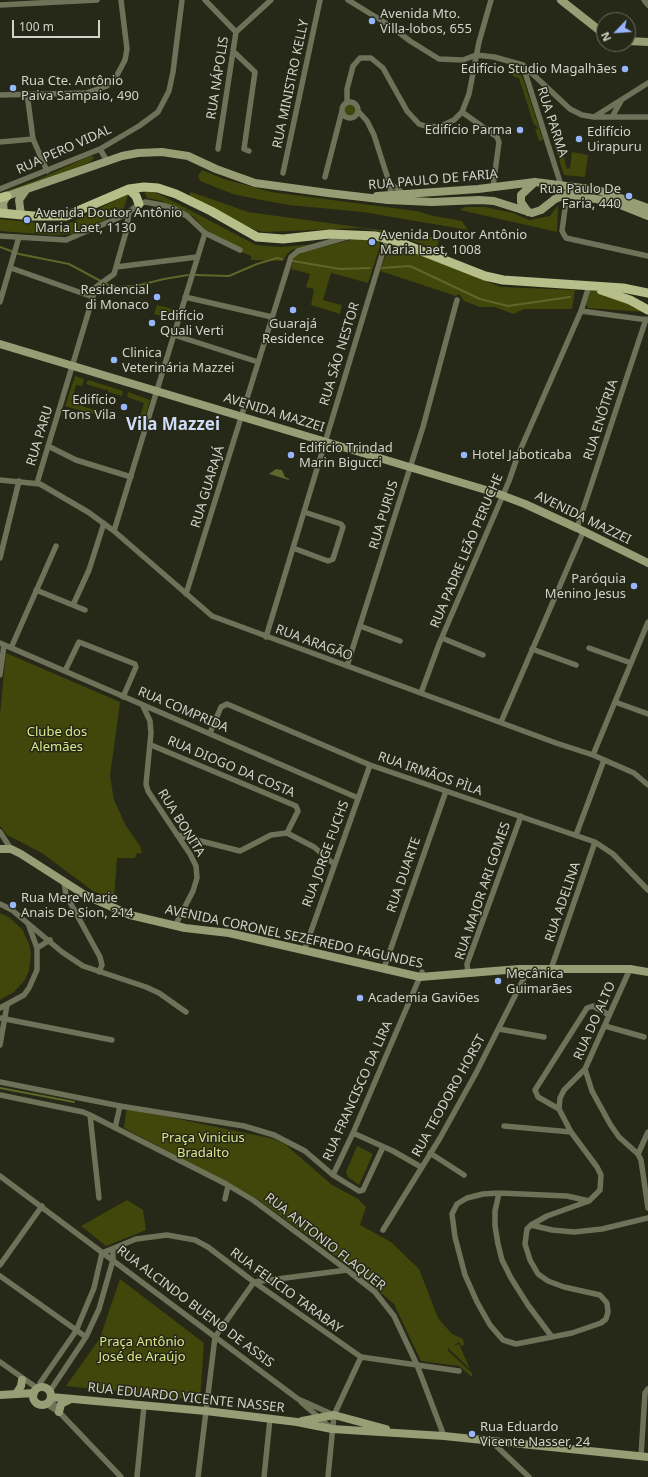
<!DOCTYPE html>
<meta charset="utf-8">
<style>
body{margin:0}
#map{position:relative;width:648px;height:1477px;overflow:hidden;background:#262818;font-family:"Noto Sans",sans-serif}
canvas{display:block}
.north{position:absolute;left:596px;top:12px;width:40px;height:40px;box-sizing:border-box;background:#262818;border:1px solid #6a6c5e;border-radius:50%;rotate:245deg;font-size:11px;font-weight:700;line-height:16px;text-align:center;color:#d1d3c8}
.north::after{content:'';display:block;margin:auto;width:14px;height:18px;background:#96b6fd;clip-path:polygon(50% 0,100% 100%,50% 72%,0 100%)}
.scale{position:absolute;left:12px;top:20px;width:88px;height:18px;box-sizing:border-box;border:2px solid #d1d3c8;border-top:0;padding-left:5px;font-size:12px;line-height:14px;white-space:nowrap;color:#d1d3c8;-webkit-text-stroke:3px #262818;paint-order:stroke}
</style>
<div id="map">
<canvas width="648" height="1477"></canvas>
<div class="north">N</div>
<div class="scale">100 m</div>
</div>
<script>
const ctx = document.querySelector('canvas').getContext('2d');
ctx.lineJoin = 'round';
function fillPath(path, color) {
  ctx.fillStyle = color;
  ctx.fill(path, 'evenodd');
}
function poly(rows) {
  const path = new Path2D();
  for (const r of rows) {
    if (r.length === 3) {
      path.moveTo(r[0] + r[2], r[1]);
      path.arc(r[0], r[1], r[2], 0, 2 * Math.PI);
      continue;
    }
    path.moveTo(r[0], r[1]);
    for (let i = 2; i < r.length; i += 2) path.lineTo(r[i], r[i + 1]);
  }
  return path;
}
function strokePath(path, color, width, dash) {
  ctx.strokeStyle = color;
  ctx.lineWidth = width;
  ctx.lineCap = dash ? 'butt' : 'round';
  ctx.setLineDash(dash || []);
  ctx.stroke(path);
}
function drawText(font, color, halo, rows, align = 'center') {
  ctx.font = font + ' "Noto Sans",sans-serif';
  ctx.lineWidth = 3;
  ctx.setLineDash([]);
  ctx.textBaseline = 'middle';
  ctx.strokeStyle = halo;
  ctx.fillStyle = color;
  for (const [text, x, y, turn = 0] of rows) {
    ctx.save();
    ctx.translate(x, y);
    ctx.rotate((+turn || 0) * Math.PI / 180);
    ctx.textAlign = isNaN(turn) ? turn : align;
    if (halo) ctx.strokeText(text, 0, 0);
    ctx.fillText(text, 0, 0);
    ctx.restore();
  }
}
fillPath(poly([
 [513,71,522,76,543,140,539,141,535,129,538,129,536,125,534,125,519,78,513,76],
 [350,110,6],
 [557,134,567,169,570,168,572,152,588,155,585,177,564,175,553,141],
 [90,156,94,157,92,161,39,183,0,194,0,193,37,180],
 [202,170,224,179,271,192,416,211,434,216,462,221,468,230,363,212,289,205,261,200,233,194,200,181,198,176],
 [147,191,159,194,256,245,280,247,319,244,292,250,287,254,283,261,251,260,251,256,223,245,223,243,206,230,194,217,162,201,147,198,145,193],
 [191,192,248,212,439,238,437,250,400,236,362,228,264,232,255,230,188,197],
 [129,193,123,210,91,227,72,234,53,235,0,231,0,219,61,225,73,222],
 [558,205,557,232,460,210,465,207,485,207,513,213,529,220,550,216],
 [358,238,379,241,380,246,368,283,331,273,323,300,342,305,340,314,311,305,314,289,306,287,310,274,291,269,295,254],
 [392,244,501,287,575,290,572,309,524,309,513,314,495,307,480,307,464,301,459,294,456,296,380,271,389,246],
 [590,290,601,292,632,304,645,312,588,308,586,304],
 [157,305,172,309,170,318,154,314],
 [75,376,84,379,82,386,76,385,71,402,94,410,93,414,65,406],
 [88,380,123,391,122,396,108,392,108,389,106,390,86,384],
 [128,392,150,400,142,428,137,427,144,403,127,397],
 [6,653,120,702,110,776,114,800,126,826,140,846,142,853,137,853,135,858,117,858,114,899,93,891,42,853,7,835,0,826,0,715],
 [0,913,10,918,22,929,29,944,31,954,29,970,25,980,14,992,0,1000],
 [128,1110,164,1116,274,1139,286,1145,332,1185,358,1199,366,1207,360,1225,391,1242,419,1269,438,1318,452,1334,463,1339,464,1345,461,1346,459,1342,453,1346,459,1344,470,1369,449,1349,451,1347,447,1350,472,1373,472,1377,459,1366,421,1361,394,1304,349,1266,259,1200,124,1128,126,1111],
 [357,1146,373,1154,359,1185,348,1177,346,1172],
 [127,1200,143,1210,146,1230,106,1246,81,1226],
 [120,1279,204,1343,200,1400,66,1386,100,1338]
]), '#41470a');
fillPath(poly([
 [276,469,282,470,285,477,289,479,289,480,269,474]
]), '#5f662a');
strokePath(poly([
 [0,247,19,254,69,264,108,285,118,287,136,286,164,279,188,275],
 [293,261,340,269,370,268],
 [382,268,410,266,480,299,508,306,570,297],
 [196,275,229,276,257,264,277,258,282,259],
 [0,1088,74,1102]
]), '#5f662a', 2);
strokePath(poly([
 [205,0,236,32],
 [348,0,392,27,410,41,439,59,463,60,476,55,494,57,523,65,570,109,582,115,594,117,648,117],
 [644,0,648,5],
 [0,5,97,0],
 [234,52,255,72,244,149,249,151],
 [523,66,561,185],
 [27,93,33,139,47,171],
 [0,95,86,93,107,86,115,79,125,60,127,49,121,0],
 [350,110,8],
 [347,103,347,89,353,66,360,58,371,58,383,68,407,111,419,124,425,126,439,127,454,120,462,112,469,94,479,42,491,0],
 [358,111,367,121,374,135,389,182,391,194],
 [462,112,497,137,499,142,493,187],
 [594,117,648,83],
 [612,117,621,101],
 [0,142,33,139],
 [100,149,107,161],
 [218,149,236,32,271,0],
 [283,173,320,0],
 [325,177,342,111],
 [389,183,403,193],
 [0,189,100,149,139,126,158,112,169,91,173,72,182,0],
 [567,194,562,231,566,238,648,256],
 [0,236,66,240,125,215,139,204,145,202,162,205,175,209,187,216,205,233,240,250],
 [116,267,197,257],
 [11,268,93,297],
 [185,297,272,317],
 [0,302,19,237],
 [581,311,648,320],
 [174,335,258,362],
 [48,446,76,460,131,477],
 [0,480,40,484,88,512,114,531,212,616,556,743,593,755,634,773,648,785],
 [37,483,96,287,114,274,126,232,129,212],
 [577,528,646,319],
 [114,531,205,233],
 [293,548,328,561,331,560,333,559,343,527,341,524,304,512],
 [0,558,19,481],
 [36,590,85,610],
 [186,594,291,257,298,251,347,237],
 [73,605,89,570,104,523],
 [360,626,400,641],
 [266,637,387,238],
 [442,638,483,655],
 [0,643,358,798],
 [11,648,56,546],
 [589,648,631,663],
 [532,649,576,665],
 [347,666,423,427,457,300],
 [65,671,79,642,135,664,136,667,123,697],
 [0,675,4,645],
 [421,693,439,644,509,481,518,455,581,311,589,286],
 [615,702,648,714],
 [143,706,150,721,151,733,146,784,148,791,190,854,196,866,197,878,193,891,175,926],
 [501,722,584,530],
 [210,733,221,707,227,704,370,765,595,842,613,854,648,890],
 [151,745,296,806,298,811,287,833],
 [593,755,648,622],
 [0,832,11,849],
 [177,835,240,851,271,835,287,833,314,847,334,864],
 [576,835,604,760],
 [64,882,66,895,100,957,102,965,99,972],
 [0,904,12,910,62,952,83,966,146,987,159,993,186,1012],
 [37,948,50,940],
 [304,951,370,765],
 [384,968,446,791],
 [551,969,595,842],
 [630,969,585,1069,592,1091,610,1124,619,1137,638,1154,641,1160,648,1208],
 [468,973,467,964,521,816],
 [0,1008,24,995,29,988,37,970,37,948,29,926],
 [0,1018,112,1040],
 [605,1026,644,1037],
 [499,1029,544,1037],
 [0,1045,7,1005],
 [585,1069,564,1090,560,1098,559,1109,571,1132,597,1167,601,1175,600,1190,589,1201,547,1216,531,1225,527,1229,525,1244,530,1260,538,1274,548,1281,564,1287,600,1295,607,1303,608,1312,606,1319,601,1323,572,1333,516,1344,503,1340,490,1325,477,1302,465,1275,455,1237,452,1214,457,1204,467,1198,483,1194,499,1193,567,1196,589,1201],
 [0,1082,120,1106,244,1126,274,1135,305,1151,333,1175,359,1191,363,1190,383,1147],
 [0,1095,83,1112,90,1115,226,1184,253,1200,347,1270,375,1292,394,1316,417,1365,444,1436],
 [559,1109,538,1097,535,1090,587,1008,593,1006,609,1015],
 [90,1115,99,1198],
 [504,1126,571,1132],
 [115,1128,120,1106],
 [353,1133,393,1151,421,1167],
 [430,1153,464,1175],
 [638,1154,648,1132],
 [333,1175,353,1133,422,972],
 [0,1176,298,1399,334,1415],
 [499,1193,495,1211,495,1226,498,1244,502,1260,511,1278,528,1305,552,1337],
 [225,1199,228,1186],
 [531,1225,552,1230,574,1232,602,1229,648,1218],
 [383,1230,440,1138,476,1073,524,978,527,969],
 [0,1265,42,1206],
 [0,1276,86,1337],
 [0,1362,37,1388],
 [39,1388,40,1383,76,1331,94,1288,102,1253,136,1239,167,1235,195,1240,208,1247,254,1282,361,1357,459,1371],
 [50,1391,86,1337,99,1309,113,1260,113,1249],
 [50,1399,61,1414,121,1477],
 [301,1402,331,1428],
 [46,1404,57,1411],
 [491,1441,529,1477],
 [641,1456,645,1393,648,1389],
 [137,1477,144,1406],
 [198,1477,215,1337,254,1282,347,1270],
 [264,1477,270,1419],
 [328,1477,334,1415,361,1357]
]), '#6e7259', 5.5);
strokePath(poly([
 [561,0,604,34],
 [628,41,648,42],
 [377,196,478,189,535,182,598,190,648,208],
 [528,212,521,202,521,195,535,182],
 [4,213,3,203,7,196,122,156,138,153,162,152,188,156,216,169,255,183,328,193,388,200,432,202,479,200,494,201,532,213,541,210,555,199,567,194,613,202,648,216],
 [21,215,19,200,26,190],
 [0,344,496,493,525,504,577,528,648,563],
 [0,849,11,849,21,854,85,895,130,915,185,928,229,933,420,977,519,969,630,969,648,972],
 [42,1396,9],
 [16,1394,21,1386,22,1380],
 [0,1395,34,1393],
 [51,1397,206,1411,297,1422,332,1429,444,1436,648,1457],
 [59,1412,61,1404,69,1400],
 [302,1421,334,1415,386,1429]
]), '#979d75', 8);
strokePath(poly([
 [129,189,136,196,139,204],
 [0,198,7,196],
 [0,213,33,216,66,216,129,189,144,187,158,188,176,194,211,211,257,237,283,239,330,234,376,236,396,241,485,276,503,280,623,288,648,293],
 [601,290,630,300,648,310]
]), '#b6be8a', 9);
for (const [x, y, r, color] of [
 [372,21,4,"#96b6fd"],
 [625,69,4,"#96b6fd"],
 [13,88,4,"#96b6fd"],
 [520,130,4,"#96b6fd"],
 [579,139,4,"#96b6fd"],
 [629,196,4,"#96b6fd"],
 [27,220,4,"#96b6fd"],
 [372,242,4,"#96b6fd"],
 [157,297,4,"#96b6fd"],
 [293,310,4,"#96b6fd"],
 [152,323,4,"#96b6fd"],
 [114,360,4,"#96b6fd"],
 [124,407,4,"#96b6fd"],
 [291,455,4,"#96b6fd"],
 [464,455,4,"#96b6fd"],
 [634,586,4,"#96b6fd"],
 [13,905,4,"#96b6fd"],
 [498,981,4,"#96b6fd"],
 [360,998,4,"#96b6fd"],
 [472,1434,4,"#96b6fd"]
]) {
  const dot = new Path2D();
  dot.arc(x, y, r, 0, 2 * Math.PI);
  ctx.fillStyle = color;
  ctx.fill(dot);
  strokePath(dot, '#262818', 1.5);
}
drawText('13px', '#d1d3c8', '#262818', [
 ["Avenida Mto.",380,14],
 ["Villa-lobos, 655",380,29],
 ["Edifício Studio Magalhães",617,69,"right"],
 ["Rua Cte. Antônio",21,81],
 ["Paiva Sampaio, 490",21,96],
 ["Edifício Parma",512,130,"right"],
 ["Edifício",587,132],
 ["Uirapuru",587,147],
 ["Rua Paulo De",621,189,"right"],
 ["Faria, 440",621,204,"right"],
 ["Avenida Doutor Antônio",35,213],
 ["Maria Laet, 1130",35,228],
 ["Avenida Doutor Antônio",380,235],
 ["Maria Laet, 1008",380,250],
 ["Residencial",149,290,"right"],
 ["di Monaco",149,305,"right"],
 ["Edifício",160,316],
 ["Quali Verti",160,331],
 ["Guarajá",293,324,"center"],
 ["Residence",293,339,"center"],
 ["Clinica",122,353],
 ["Veterinária Mazzei",122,368],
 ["Edifício",116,400,"right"],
 ["Tons Vila",116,415,"right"],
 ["Edifício Trindad",299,448],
 ["Marin Bigucci",299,463],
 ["Hotel Jaboticaba",472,455],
 ["Paróquia",626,579,"right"],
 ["Menino Jesus",626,594,"right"],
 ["Rua Mere Marie",21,898],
 ["Anais De Sion, 214",21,913],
 ["Mecânica",506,974],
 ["Guimarães",506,989],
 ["Academia Gaviões",368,998],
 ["Rua Eduardo",480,1427],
 ["Vicente Nasser, 24",480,1442]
], 'left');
drawText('13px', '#d1d3c8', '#262818', [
 ["RUA NÁPOLIS",218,78,-81],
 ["RUA MINISTRO KELLY",291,84,-78],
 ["RUA PARMA",552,122,72],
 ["RUA PERO VIDAL",64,150,-24],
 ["RUA PAULO DE FARIA",433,180,-5],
 ["RUA SÃO NESTOR",340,354,-73],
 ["AVENIDA MAZZEI",274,413,17],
 ["RUA ENÓTRIA",601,420,-72],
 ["RUA PARU",40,436,-73],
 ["RUA GUARAJÁ",208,487,-73],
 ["RUA PURUS",384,515,-73],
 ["AVENIDA MAZZEI",583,518,26],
 ["RUA PADRE LEÃO PERUCHE",467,551,-67],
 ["RUA ARAGÃO",314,643,20],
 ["RUA COMPRIDA",183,710,23],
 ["RUA DIOGO DA COSTA",231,767,23],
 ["RUA IRMÃOS PÌLA",430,774,19],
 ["RUA BONITA",181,823,58],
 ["RUA JORGE FUCHS",326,854,-70],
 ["RUA DUARTE",404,875,-71],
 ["RUA MAJOR ARI GOMES",483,891,-71],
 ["RUA ADELINA",563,902,-71],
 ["AVENIDA CORONEL SEZEFREDO FAGUNDES",294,937,12],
 ["RUA DO ALTO",595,1021,-66],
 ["RUA FRANCISCO DA LIRA",358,1091,-66],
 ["RUA TEODORO HORST",449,1096,-61],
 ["RUA ANTONIO FLAQUER",325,1242,38],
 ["RUA FELICIO TARABAY",286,1291,36],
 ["RUA ALCINDO BUENO DE ASSIS",195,1307,37],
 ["RUA EDUARDO VICENTE NASSER",186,1398,6]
]);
drawText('13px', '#dbe78e', '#262818', [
 ["Clube dos",57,732],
 ["Alemães",57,747],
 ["Praça Vinicius",203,1138],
 ["Bradalto",203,1153],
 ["Praça Antônio",142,1342],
 ["José de Araújo",142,1357]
]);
drawText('bold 17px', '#cfdcf7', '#262818', [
 ["Vila Mazzei",173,425]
]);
</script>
